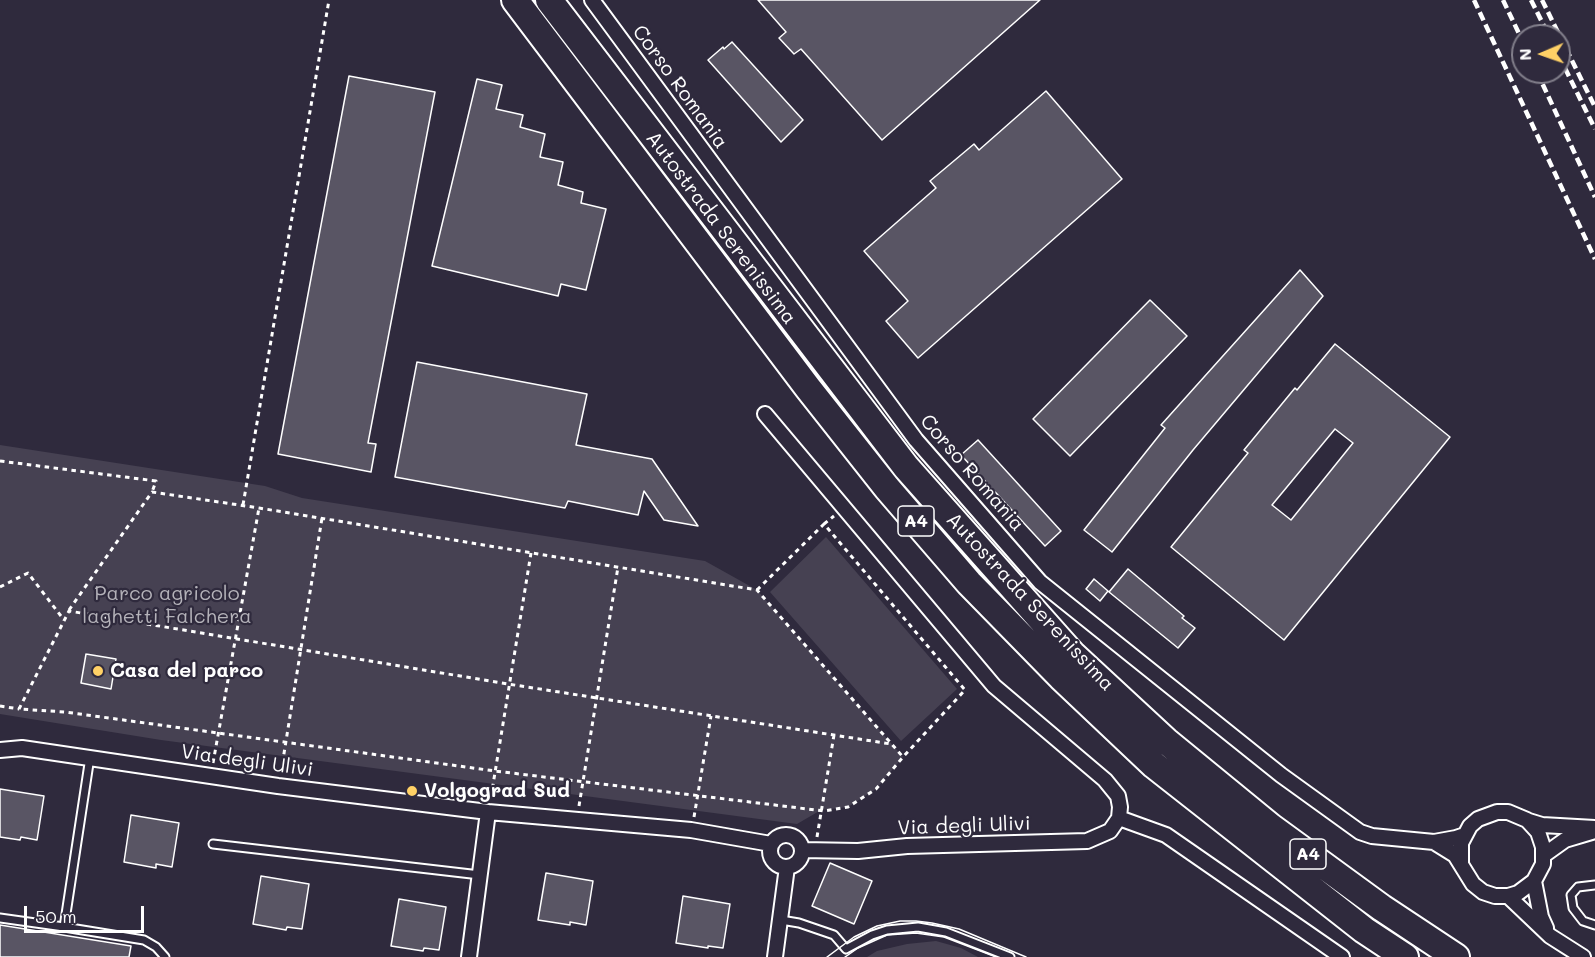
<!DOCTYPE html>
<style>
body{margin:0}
#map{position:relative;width:1595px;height:957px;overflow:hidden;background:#2f2a3d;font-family:Mali,sans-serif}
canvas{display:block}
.north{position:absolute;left:1511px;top:24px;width:60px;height:60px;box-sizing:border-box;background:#2f2a3d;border:2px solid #827f8b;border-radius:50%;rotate:268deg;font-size:16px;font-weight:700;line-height:24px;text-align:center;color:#fff}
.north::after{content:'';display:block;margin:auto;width:21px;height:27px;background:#ffd166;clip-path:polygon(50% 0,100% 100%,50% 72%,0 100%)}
.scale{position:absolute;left:24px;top:906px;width:120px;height:27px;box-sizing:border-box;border:3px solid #fff;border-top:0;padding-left:8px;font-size:18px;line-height:21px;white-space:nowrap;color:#fff;-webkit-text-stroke:4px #2f2a3d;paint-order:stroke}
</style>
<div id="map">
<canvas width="1595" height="957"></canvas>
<div class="north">N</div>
<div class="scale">50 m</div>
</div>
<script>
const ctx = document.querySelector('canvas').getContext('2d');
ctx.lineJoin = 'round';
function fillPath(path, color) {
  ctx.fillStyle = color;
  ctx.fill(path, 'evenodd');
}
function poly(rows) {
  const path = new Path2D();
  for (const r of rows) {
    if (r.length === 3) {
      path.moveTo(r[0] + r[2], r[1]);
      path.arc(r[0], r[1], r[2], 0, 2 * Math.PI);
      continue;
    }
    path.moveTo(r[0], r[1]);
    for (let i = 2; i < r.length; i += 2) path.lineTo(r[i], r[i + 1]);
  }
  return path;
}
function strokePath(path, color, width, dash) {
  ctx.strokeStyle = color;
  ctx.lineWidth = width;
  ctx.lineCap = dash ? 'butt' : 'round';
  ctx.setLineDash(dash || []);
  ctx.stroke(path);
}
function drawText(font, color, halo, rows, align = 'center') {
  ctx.font = font + ' Mali,sans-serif';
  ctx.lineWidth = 4.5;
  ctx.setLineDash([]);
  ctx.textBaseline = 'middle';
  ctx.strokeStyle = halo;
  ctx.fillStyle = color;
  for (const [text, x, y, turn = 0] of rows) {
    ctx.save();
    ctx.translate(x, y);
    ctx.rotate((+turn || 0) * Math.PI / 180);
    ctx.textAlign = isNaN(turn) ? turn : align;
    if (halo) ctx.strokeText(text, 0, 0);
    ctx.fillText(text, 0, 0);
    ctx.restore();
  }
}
fillPath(poly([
 [0,445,265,486,302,498,705,561,757,590,903,757,876,789,848,807,821,810,797,824,161,740,0,714],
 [826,537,957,689,901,741,770,592],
 [936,941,961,948,978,957,867,957,877,951,907,944]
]), '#464152');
const building = poly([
 [758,0,1040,0,882,140,801,49,794,54,779,38,786,32,758,0],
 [732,42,803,120,781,142,708,60,723,47,724,49,732,42],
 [349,76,435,92,368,443,376,444,371,472,278,454,349,76],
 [477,79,502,85,496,109,523,115,520,127,545,134,540,157,563,162,558,185,583,192,581,203,606,209,586,290,561,284,558,296,432,266,477,79],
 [1046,91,1122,179,918,358,886,321,908,301,864,251,936,188,930,181,974,144,979,150,1046,91],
 [1300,270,1323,296,1193,450,1112,552,1084,530,1165,428,1161,425,1300,270],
 [1150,300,1187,336,1070,456,1033,419,1150,300],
 [1335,344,1450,437,1284,640,1171,547,1248,453,1244,450,1295,388,1297,390,1335,344],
 [1335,429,1353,443,1291,520,1272,505,1335,429],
 [417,362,587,394,576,445,652,459,698,526,664,520,644,491,638,515,568,501,565,508,395,477,417,362],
 [978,440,1061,531,1045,546,961,455,978,440],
 [1128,569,1184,616,1182,618,1195,628,1178,648,1109,592,1128,569],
 [1094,579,1108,591,1100,601,1086,589,1094,579],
 [86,654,116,659,111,689,81,683,86,654],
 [0,789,44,796,37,840,21,837,20,840,0,837,0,789],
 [131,815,179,823,172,867,156,864,156,868,124,862,131,815],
 [830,863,872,881,854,924,812,906,830,863],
 [546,873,593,881,586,925,570,922,570,925,538,920,546,873],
 [261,876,309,884,302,929,287,927,286,930,253,924,261,876],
 [683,896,730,904,723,948,708,946,708,948,676,943,683,896],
 [399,899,446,907,439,950,424,948,423,951,391,946,399,899],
 [0,925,131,946,129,957,0,957,0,925]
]);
fillPath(building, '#595564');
strokePath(building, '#fff', 1.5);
const service = poly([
 [213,844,480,875],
 [1595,885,1578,887,1571,895,1573,908,1583,921,1595,925],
 [0,918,64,927,90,757],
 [781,920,799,923,834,935,846,949,872,935,887,930,918,927,946,932,1010,957],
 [64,927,144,940,156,947,165,957]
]);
const minor = poly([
 [592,0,916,440,1040,582,1281,775,1360,832,1372,836,1434,842,1456,838,1465,835],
 [765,414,994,686,1105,780,1118,796,1120,807,1119,818,1110,831,1087,841,907,846,858,851,802,850],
 [0,750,22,748,278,786,488,812,691,830,771,844],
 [1119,818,1166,835,1342,957],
 [1529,821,1542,825,1595,828],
 [786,851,16],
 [1434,842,1455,855,1473,884,1483,892,1495,896,1508,896,1518,893,1534,881,1543,864,1543,847,1538,832,1527,820,1508,812,1497,812,1478,819,1470,826,1461,843,1461,862],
 [1544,855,1565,840,1595,831],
 [1534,881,1541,917,1546,928],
 [1508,896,1550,936,1583,957],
 [469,957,488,812],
 [775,957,787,867]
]);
const motorway = poly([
 [515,0,808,388,887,488,969,583,1061,677,1154,765,1364,930,1405,957],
 [549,0,906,467,1072,654,1166,741,1271,827,1382,908,1456,957]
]);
strokePath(service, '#fff', 11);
strokePath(minor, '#fff', 18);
strokePath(motorway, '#fff', 30);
strokePath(poly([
 [0,461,156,481,152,492],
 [243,505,329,0],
 [824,524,834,516],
 [0,587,28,573,64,620],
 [757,590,824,524,965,690,903,757,876,789,848,807,824,811,495,771,65,712,19,709,69,611,508,684,891,744],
 [69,610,152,492,259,508,757,590,903,757],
 [0,706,19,709],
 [213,763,259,508],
 [281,772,322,518],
 [491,797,531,553],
 [579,806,618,567],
 [694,817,711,716],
 [817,837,834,735]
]), '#fff', 3, [4.5, 4.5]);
strokePath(service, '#2f2a3d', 7);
strokePath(minor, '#2f2a3d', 14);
strokePath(motorway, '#2f2a3d', 26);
strokePath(poly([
 [827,957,854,937,877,926,900,921,916,921,932,923,959,929,1026,957],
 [845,957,858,948,887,935,916,933,944,937,996,957]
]), '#fff', 1.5);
strokePath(poly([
 [1474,0,1595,259],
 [1503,0,1523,42],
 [1531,0,1549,36],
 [1542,0,1595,107],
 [1559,56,1595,129],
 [1537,72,1595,197]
]), '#fff', 4.5, [9, 4.5]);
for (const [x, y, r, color] of [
 [98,671,6,"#ffd166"],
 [412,791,6,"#ffd166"]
]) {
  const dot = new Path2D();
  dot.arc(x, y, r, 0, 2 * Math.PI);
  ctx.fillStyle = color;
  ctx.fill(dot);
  strokePath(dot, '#2f2a3d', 2);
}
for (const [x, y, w] of [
 [916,521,36],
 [1308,854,36]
]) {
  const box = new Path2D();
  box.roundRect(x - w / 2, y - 15, w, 30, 4.5);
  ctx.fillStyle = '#2f2a3d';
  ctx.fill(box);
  strokePath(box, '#fff', 1.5);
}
drawText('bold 18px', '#fff', null, [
 ["A4",916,521],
 ["A4",1308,854]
]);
drawText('20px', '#fff', '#2f2a3d', [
 ["Corso Romania",680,87,54],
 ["Autostrada Serenissima",721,228,53],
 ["Corso Romania",972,473,49],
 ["Autostrada Serenissima",1030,602,47],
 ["Via degli Ulivi",247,761,8],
 ["Via degli Ulivi",964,826,-2]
]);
drawText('20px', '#b5b3ba', '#2f2a3d', [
 ["Parco agricolo",167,594],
 ["laghetti Falchera",167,617]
]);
drawText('bold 20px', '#fff', '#2f2a3d', [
 ["Casa del parco",110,671],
 ["Volgograd Sud",424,791]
], 'left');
</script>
